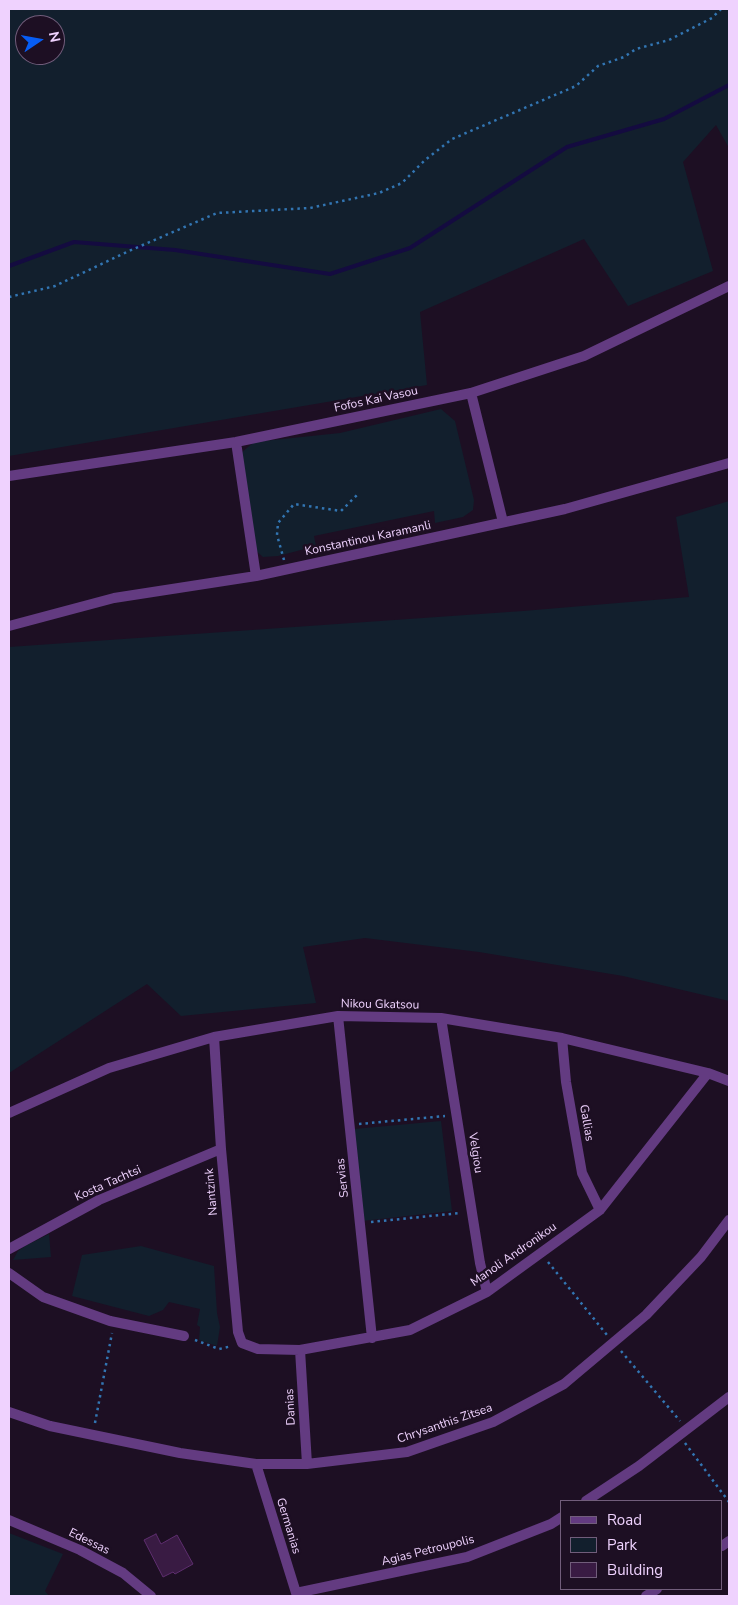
<!DOCTYPE html>
<style>
body{margin:0}
#map{position:relative;width:738px;height:1605px;overflow:hidden;background:#1d0f23;font-family:"Nunito Sans",sans-serif}
canvas{display:block}
.frame{position:absolute;inset:0;border:10px solid #efd2fe;pointer-events:none}
.legend{position:absolute;left:560px;top:1500px;width:162px;height:90px;box-sizing:border-box;background:#1d0f23;border:1px solid #715d7b;margin:0;padding:6px 9px;list-style:none;font-size:15px;color:#efd2fe}
.legend li{display:flex;align-items:center;gap:10px;height:25px}
.legend b{width:25px;border:1px solid #715d7b}
.north{position:absolute;left:15px;top:15px;width:50px;height:50px;box-sizing:border-box;background:#1d0f23;border:1px solid #715d7b;border-radius:50%;rotate:78deg;font-size:14px;font-weight:700;line-height:20px;text-align:center;color:#efd2fe}
.north::after{content:'';display:block;margin:auto;width:18px;height:22px;background:#075df4;clip-path:polygon(50% 0,100% 100%,50% 72%,0 100%)}
</style>
<div id="map">
<canvas width="738" height="1605"></canvas>
<div class="frame"></div>
<ul class="legend">
<li><b style="height:6px;background:#633b81"></b>Road</li>
<li><b style="height:14px;background:#121f2d"></b>Park</li>
<li><b style="height:14px;background:#391b43"></b>Building</li>
</ul>
<div class="north">N</div>
</div>
<script>
const ctx = document.querySelector('canvas').getContext('2d');
ctx.lineJoin = 'round';
function fillPath(path, color) {
  ctx.fillStyle = color;
  ctx.fill(path, 'evenodd');
}
function poly(rows) {
  const path = new Path2D();
  for (const r of rows) {
    path.moveTo(r[0], r[1]);
    for (let i = 2; i < r.length; i += 2) path.lineTo(r[i], r[i + 1]);
  }
  return path;
}
function strokePath(path, color, width, dash) {
  ctx.strokeStyle = color;
  ctx.lineWidth = width;
  ctx.lineCap = dash ? 'butt' : 'round';
  ctx.setLineDash(dash || []);
  ctx.stroke(path);
}
function drawText(font, color, halo, rows, align = 'center') {
  ctx.font = font + ' "Nunito Sans",sans-serif';
  ctx.lineWidth = 5;
  ctx.setLineDash([]);
  ctx.textBaseline = 'middle';
  ctx.strokeStyle = halo;
  ctx.fillStyle = color;
  for (const [text, x, y, turn = 0] of rows) {
    ctx.save();
    ctx.translate(x, y);
    ctx.rotate((+turn || 0) * Math.PI / 180);
    ctx.textAlign = isNaN(turn) ? turn : align;
    if (halo) ctx.strokeText(text, 0, 0);
    ctx.fillText(text, 0, 0);
    ctx.restore();
  }
}
fillPath(poly([
 [9,9,729,9,729,148,716,125,683,162,713,271,628,306,584,239,420,312,427,385,9,456],
 [25,25,55,25,55,55,25,55],
 [441,409,455,421,474,500,473,510,463,517,435,523,434,511,314,536,316,546,278,556,263,557,254,549,241,453,254,442,340,433],
 [729,501,729,1001,623,976,479,952,365,938,303,947,316,1003,181,1016,147,984,9,1073,9,647,523,611,689,597,676,517],
 [441,1121,452,1211,362,1221,354,1129],
 [49,1234,51,1257,13,1260,18,1251,25,1246],
 [141,1246,214,1266,217,1313,220,1327,217,1346,199,1340,200,1327,197,1325,200,1309,169,1302,163,1310,149,1316,72,1296,82,1255],
 [9,1533,63,1554,45,1591,49,1596,9,1596]
]), '#121f2d');
strokePath(poly([
 [9,266,74,242,175,250,330,274,410,248,567,147,664,119,729,85]
]), '#140b40', 4);
const building = poly([
 [156,1534,161,1544,177,1535,193,1564,175,1574,173,1572,163,1577,144,1540,156,1534]
]);
fillPath(building, '#391b43');
strokePath(building, '#5e2e6f', 1);
strokePath(poly([
 [9,297,55,286,129,251,217,213,310,208,379,193,402,183,425,160,452,139,576,86,598,66,624,57,636,49,669,40,712,18,721,9],
 [284,560,277,535,278,523,294,504,341,511,358,494],
 [359,1124,445,1116],
 [371,1222,460,1213],
 [548,1262,607,1335],
 [195,1340,219,1349,232,1346],
 [621,1351,680,1421],
 [95,1423,112,1333],
 [685,1443,729,1502]
]), '#3275b2', 2.5, [2.5, 4]);
strokePath(poly([
 [471,393,503,522],
 [236,442,256,576],
 [9,476,236,442,471,393,584,356,729,286],
 [9,626,114,598,256,576,565,509,729,463],
 [338,1016,372,1338],
 [441,1018,480,1263,487,1292],
 [214,1037,221,1149,238,1332,242,1343,258,1349,300,1350,410,1330,487,1292,600,1210,708,1073],
 [562,1038,566,1082,582,1173,600,1210],
 [9,1113,109,1068,214,1037,338,1016,441,1018,562,1038,708,1073,729,1081],
 [9,1249,99,1200,221,1149],
 [9,1273,43,1297,110,1321,184,1336],
 [300,1350,307,1464],
 [9,1412,50,1426,180,1453,256,1464,307,1464,407,1452,493,1422,564,1384,646,1315,701,1257,729,1220],
 [256,1464,297,1596],
 [586,1501,639,1466,729,1397],
 [9,1520,80,1550,123,1573,151,1596],
 [722,1546,729,1541],
 [296,1593,467,1557,551,1524,562,1517],
 [646,1596,657,1589]
]), '#633b81', 10);
drawText('12px', '#efd2fe', '#1d0f23', [
 ["Fofos Kai Vasou",376,400,-12],
 ["Konstantinou Karamanli",368,539,-12],
 ["Nikou Gkatsou",380,1005,1],
 ["Gallias",586,1123,80],
 ["Velgiou",475,1153,81],
 ["Servias",343,1178,-96],
 ["Kosta Tachtsi",108,1184,-24],
 ["Nantzink",212,1192,-95],
 ["Manoli Andronikou",514,1255,-35],
 ["Danias",291,1407,-93],
 ["Chrysanthis Zitsea",445,1424,-19],
 ["Germanias",288,1526,73],
 ["Edessas",89,1542,26],
 ["Agias Petroupolis",428,1551,-14]
]);
</script>
